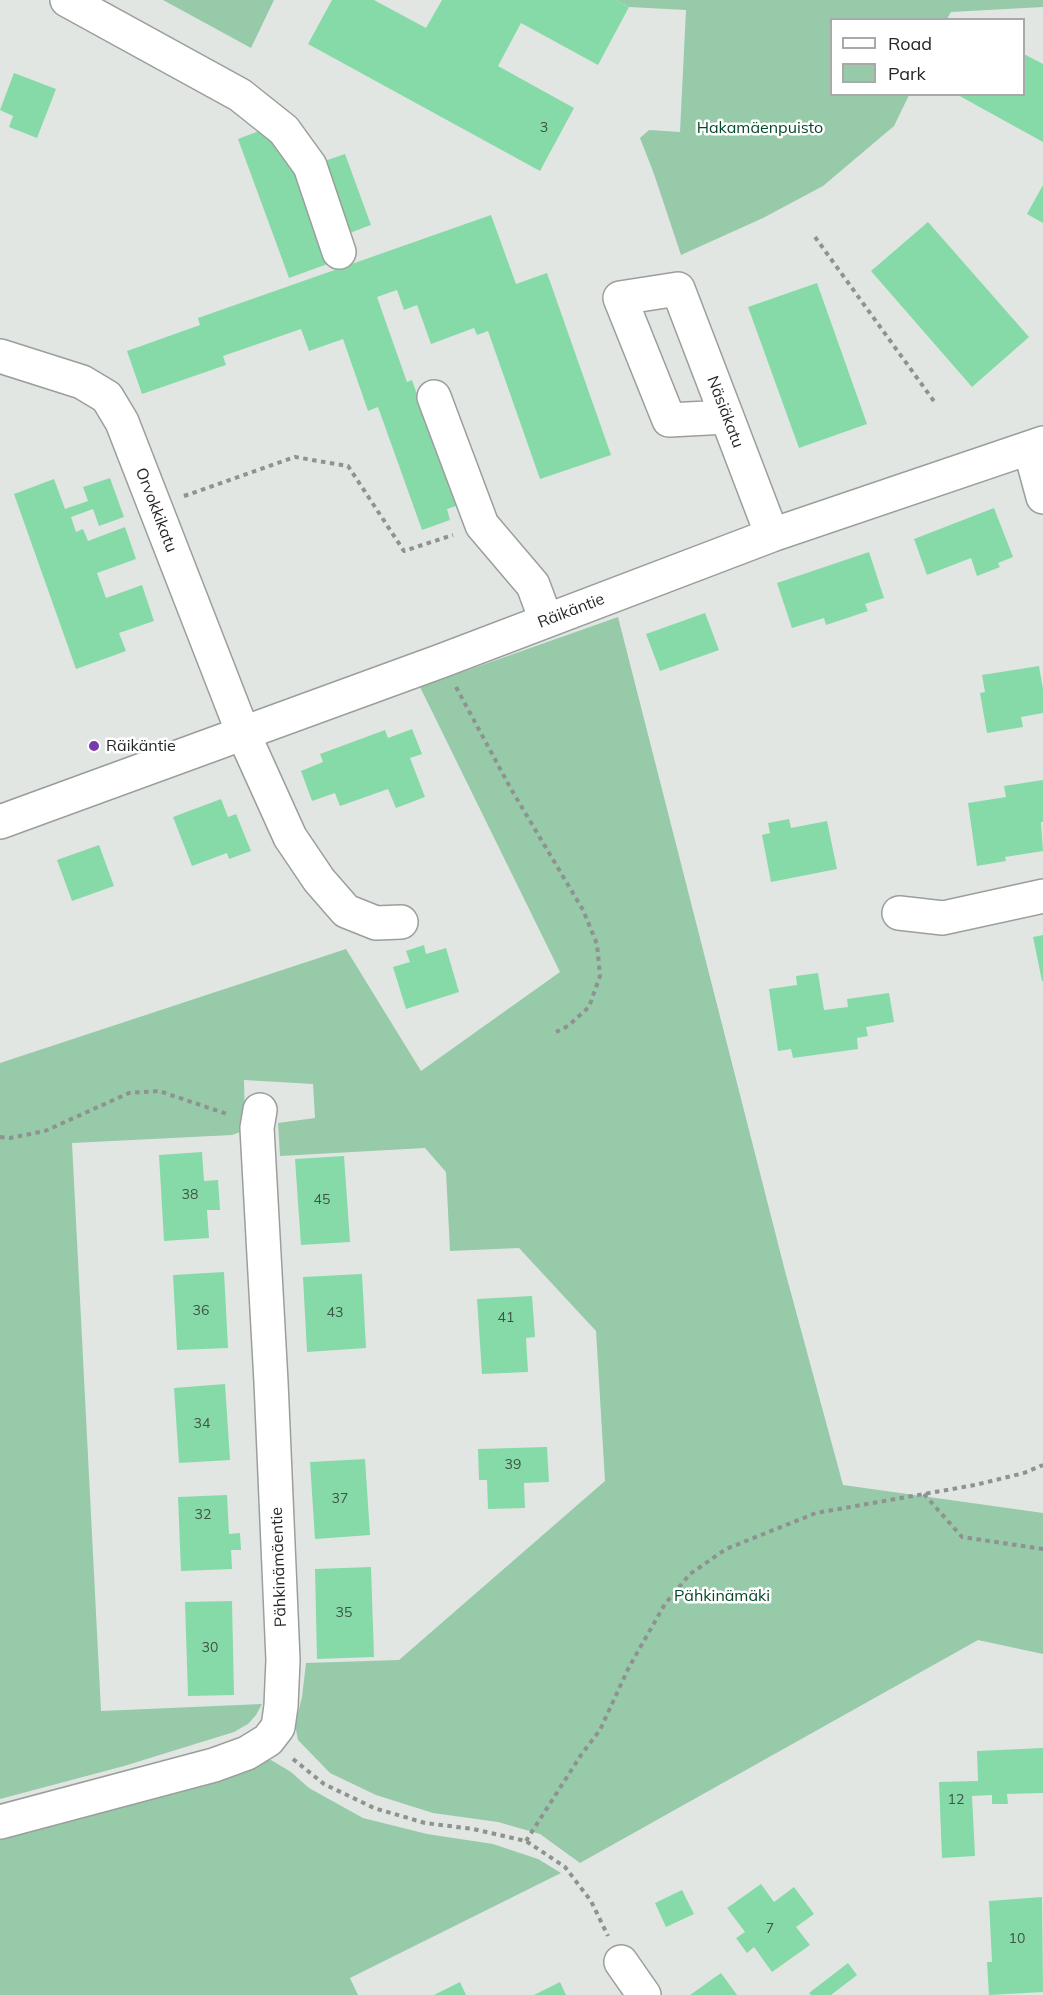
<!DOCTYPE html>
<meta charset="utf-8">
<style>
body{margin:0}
#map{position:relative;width:1043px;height:1995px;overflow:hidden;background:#e1e6e3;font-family:Mulish,sans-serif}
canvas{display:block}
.legend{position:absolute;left:830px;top:18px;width:195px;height:78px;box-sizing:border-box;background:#fff;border:2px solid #a8a9a8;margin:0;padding:8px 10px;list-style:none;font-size:18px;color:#252725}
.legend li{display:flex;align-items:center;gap:12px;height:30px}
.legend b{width:30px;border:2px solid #a8a9a8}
</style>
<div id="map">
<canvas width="1043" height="1995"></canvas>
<ul class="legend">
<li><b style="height:8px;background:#fff"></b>Road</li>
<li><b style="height:16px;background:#96caa9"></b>Park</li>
</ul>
</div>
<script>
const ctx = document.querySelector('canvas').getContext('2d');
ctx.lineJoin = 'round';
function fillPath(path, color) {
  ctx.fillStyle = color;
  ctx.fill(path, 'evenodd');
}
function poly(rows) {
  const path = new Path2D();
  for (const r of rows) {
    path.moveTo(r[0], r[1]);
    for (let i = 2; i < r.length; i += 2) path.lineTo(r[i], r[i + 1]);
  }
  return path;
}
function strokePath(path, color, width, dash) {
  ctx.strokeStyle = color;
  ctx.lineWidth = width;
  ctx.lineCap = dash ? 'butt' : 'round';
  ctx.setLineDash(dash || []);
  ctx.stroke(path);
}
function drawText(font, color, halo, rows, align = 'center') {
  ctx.font = font + ' Mulish,sans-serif';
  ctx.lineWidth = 5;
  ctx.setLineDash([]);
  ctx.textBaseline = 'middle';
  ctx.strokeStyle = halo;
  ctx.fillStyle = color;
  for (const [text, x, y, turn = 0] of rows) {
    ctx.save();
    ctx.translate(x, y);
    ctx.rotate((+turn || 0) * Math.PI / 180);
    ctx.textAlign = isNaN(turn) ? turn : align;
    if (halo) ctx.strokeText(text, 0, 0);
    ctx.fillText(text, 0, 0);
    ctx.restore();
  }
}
fillPath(poly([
 [163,0,274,0,251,48],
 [616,0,1043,0,1043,7,951,12,947,19,832,20,832,94,909,95,894,126,823,186,763,218,681,255,654,174,640,138,649,130,680,132,686,10,629,7],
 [618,617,785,1271,843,1485,1043,1513,1043,1654,978,1640,580,1863,540,1834,498,1822,433,1813,376,1795,330,1773,298,1740,295,1725,302,1697,306,1663,399,1660,605,1481,596,1331,519,1248,450,1251,446,1172,425,1148,280,1156,278,1123,315,1118,313,1084,244,1080,245,1125,240,1132,232,1135,72,1143,101,1711,262,1704,256,1715,248,1724,234,1732,124,1766,0,1799,0,1063,346,949,421,1071,560,972,420,687],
 [271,1760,291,1772,309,1788,363,1818,427,1834,493,1844,538,1859,561,1873,350,1978,358,1995,0,1995,0,1833,252,1762]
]), '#96caa9');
fillPath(poly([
 [332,0,374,0,426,28,442,0,616,0,629,7,598,65,521,23,498,66,574,108,540,171,308,44],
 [1024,54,1043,64,1043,142,956,94,1024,94],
 [14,73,56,89,37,138,9,127,13,116,0,110],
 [267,128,273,145,288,140,333,262,289,278,238,139],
 [345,154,371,225,344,235,319,163],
 [1043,185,1043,223,1027,214],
 [491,215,516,284,547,273,611,455,540,479,488,331,477,335,474,328,431,344,417,305,404,310,397,290,377,297,407,382,412,380,456,506,447,509,450,520,422,530,378,407,368,411,343,339,309,351,301,329,223,356,226,365,142,394,127,351,200,325,198,318],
 [928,222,1029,337,972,387,871,271],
 [817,283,867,424,799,448,748,307],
 [110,478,124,517,99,526,93,509,71,517,76,532,83,529,88,541,125,527,136,559,97,573,106,598,142,585,154,621,119,633,126,651,76,669,14,494,54,479,65,509,88,501,83,487],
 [994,508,1013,557,998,563,1000,567,977,576,971,558,927,575,914,539],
 [869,552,884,598,865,604,868,611,826,625,824,618,792,628,777,583],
 [705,613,719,650,660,671,646,634],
 [1039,666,1043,689,1043,713,1021,717,1023,727,987,733,980,693,985,692,982,675],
 [412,729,422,754,410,758,425,797,396,808,388,789,340,806,335,793,312,801,301,771,323,762,320,754,385,730,388,738],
 [1043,780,1043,822,1041,822,1043,851,1005,857,1006,861,977,866,968,803,1006,797,1004,786],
 [221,799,228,817,236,814,251,851,229,859,227,853,192,866,173,817],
 [789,819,791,828,827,821,837,869,771,882,762,835,770,833,768,823],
 [99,845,114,886,72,901,57,860],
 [1043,935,1043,981,1042,981,1033,937],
 [424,945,426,954,446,948,459,992,406,1009,393,967,410,962,406,951],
 [818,973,824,1010,848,1007,847,999,889,993,894,1022,866,1027,868,1036,857,1038,858,1049,793,1058,791,1049,778,1051,769,989,797,985,796,976],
 [202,1152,204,1181,218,1180,220,1210,207,1210,209,1238,164,1241,159,1155],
 [344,1156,350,1242,301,1245,295,1159],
 [224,1272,228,1348,177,1350,173,1275],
 [362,1274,366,1348,307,1352,303,1277],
 [532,1296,535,1337,526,1338,528,1372,482,1374,477,1299],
 [225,1384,230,1460,179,1463,174,1388],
 [547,1447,549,1482,524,1483,525,1508,488,1509,487,1480,479,1480,478,1449],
 [365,1459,370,1535,315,1539,310,1462],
 [227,1495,229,1534,240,1533,241,1550,231,1550,232,1569,181,1571,178,1497],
 [371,1567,374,1657,317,1659,315,1569],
 [232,1601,234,1695,188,1696,185,1602],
 [1043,1748,1043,1793,1007,1794,1008,1804,992,1804,992,1795,972,1796,975,1856,942,1858,939,1782,978,1781,977,1751],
 [761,1884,774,1902,794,1887,814,1914,796,1927,810,1945,772,1972,754,1947,747,1953,736,1938,745,1932,727,1908],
 [682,1890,694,1914,666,1927,655,1903],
 [1042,1897,1043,1992,989,1995,987,1962,992,1962,989,1901],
 [848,1963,857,1975,831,1995,811,1995,809,1993],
 [721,1973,737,1995,690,1995],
 [460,1982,466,1995,434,1995],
 [560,1982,566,1995,534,1995]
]), '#86daa7');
const minor = poly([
 [67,0,240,95,284,130,310,166,339,252],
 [0,356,82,382,107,397,122,422,243,733,290,837,319,880,346,911,376,923,401,922],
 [434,397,482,525,533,585,546,620],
 [727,417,669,420,620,298,678,289,727,417,772,535],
 [1030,449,1043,497],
 [0,822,441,661,772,535,1043,443],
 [899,913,943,918,1043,896],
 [0,1822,214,1765,247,1753,268,1740,278,1727,281,1706,283,1660,271,1382,257,1128,260,1110],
 [621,1962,644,1995]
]);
strokePath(minor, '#9a9f9c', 36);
strokePath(poly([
 [815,237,936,404],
 [184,496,295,457,348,466,404,551,453,535],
 [456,687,511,789,583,910,597,944,600,976,589,1007,568,1026,556,1032],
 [0,1137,10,1138,45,1131,129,1093,159,1091,227,1114],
 [924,1494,962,1537,1043,1549],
 [293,1759,324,1784,374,1808,425,1823,473,1829,526,1841,565,1867,591,1901,608,1936],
 [526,1841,581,1755,600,1730,629,1667,665,1604,690,1574,726,1549,816,1513,975,1485,1024,1473,1043,1465]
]), '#8f9290', 4, [4.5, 4.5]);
strokePath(minor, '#fff', 33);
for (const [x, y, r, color] of [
 [94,746,6,"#7938ac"]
]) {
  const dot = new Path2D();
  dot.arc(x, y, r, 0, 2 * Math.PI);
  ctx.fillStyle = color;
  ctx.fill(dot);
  strokePath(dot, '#fff', 2);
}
drawText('14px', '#3d5446', null, [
 ["3",544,128],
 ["38",190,1195],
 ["45",322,1200],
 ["36",201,1311],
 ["43",335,1313],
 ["41",506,1318],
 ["34",202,1424],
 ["39",513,1465],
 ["37",340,1499],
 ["32",203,1515],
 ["35",344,1613],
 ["30",210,1648],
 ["12",956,1800],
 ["7",770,1929],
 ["10",1017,1939]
]);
drawText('16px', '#034829', '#fff', [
 ["Hakamäenpuisto",760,128],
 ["Pähkinämäki",722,1596]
]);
drawText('16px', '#252725', '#fff', [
 ["Näsiäkatu",725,412,69],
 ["Orvokkikatu",156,510,69],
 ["Räikäntie",571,611,-21],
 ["Pähkinämäentie",279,1567,-92]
]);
drawText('16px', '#252725', '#fff', [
 ["Räikäntie",106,746]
], 'left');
</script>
